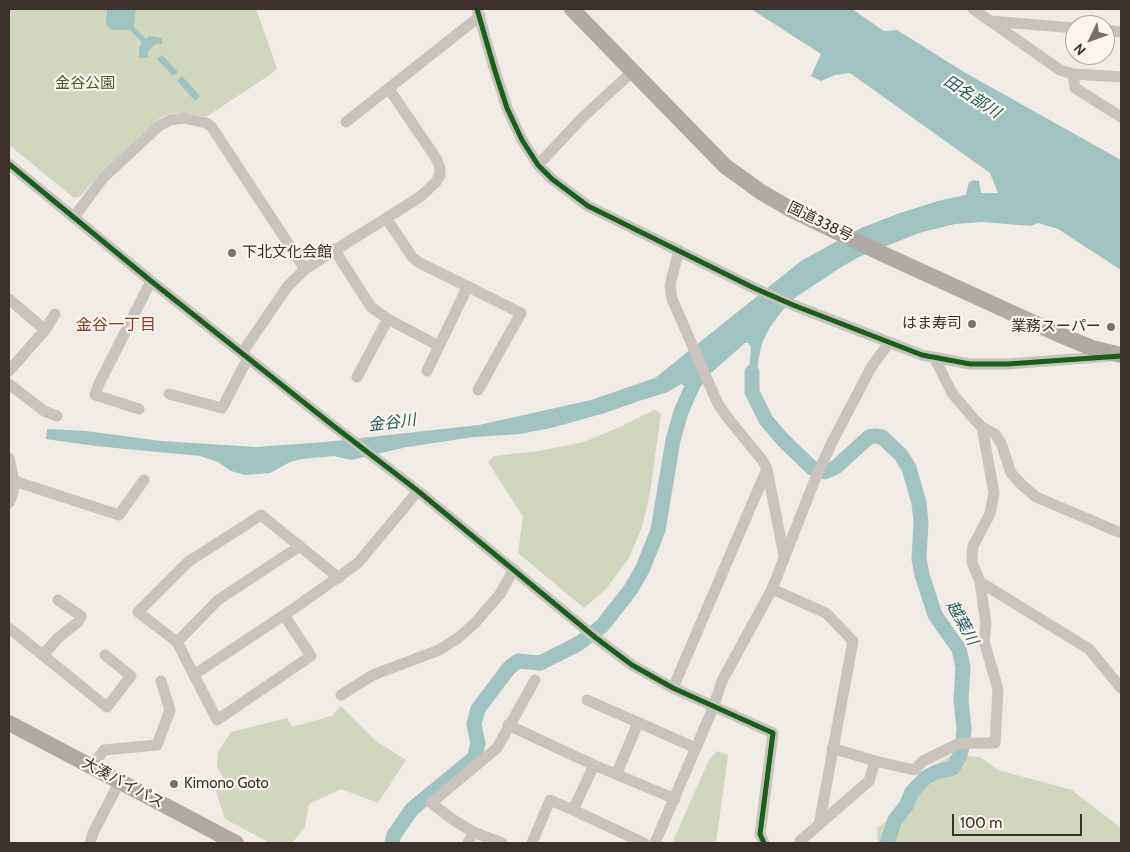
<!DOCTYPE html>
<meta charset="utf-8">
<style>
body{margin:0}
#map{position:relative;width:1130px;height:852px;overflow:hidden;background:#f0ebe5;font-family:Cabin,sans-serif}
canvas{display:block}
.frame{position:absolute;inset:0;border:10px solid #3b302b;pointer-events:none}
.north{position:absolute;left:1065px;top:15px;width:50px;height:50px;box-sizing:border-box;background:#fbf5ee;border:1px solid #aea6a0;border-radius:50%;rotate:228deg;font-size:14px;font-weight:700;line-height:20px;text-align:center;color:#3b302b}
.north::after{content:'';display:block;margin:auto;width:18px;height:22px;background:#7a716c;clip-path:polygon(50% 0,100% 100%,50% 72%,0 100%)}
.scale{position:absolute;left:952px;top:814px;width:130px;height:22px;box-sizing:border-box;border:2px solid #3b302b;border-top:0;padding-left:6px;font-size:15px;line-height:18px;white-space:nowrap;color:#3b302b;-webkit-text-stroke:4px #fbf5ee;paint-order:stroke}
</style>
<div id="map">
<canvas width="1130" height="852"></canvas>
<div class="frame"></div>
<div class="north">N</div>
<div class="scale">100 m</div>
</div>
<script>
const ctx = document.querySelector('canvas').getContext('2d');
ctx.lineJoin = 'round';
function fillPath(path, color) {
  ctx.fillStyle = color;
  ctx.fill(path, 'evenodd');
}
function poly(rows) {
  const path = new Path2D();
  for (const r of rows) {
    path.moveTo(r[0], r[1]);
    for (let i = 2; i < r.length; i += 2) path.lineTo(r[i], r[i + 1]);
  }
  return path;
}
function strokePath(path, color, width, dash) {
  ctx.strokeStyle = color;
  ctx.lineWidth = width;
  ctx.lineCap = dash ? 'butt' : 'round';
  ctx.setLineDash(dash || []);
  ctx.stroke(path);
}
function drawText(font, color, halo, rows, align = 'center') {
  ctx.font = font + ' Cabin,"Noto Sans JP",sans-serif';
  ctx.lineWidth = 4.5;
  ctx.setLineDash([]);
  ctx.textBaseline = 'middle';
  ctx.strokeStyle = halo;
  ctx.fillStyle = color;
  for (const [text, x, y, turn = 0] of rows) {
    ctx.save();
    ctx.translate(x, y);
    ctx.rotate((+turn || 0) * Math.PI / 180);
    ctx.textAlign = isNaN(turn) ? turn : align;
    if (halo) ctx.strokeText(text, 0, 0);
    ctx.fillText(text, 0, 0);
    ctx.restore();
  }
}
fillPath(poly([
 [9,9,256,9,277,68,271,74,206,117,185,113,171,113,160,118,99,174,81,196,74,198,9,145],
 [654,410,661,413,650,494,642,527,629,558,606,589,584,608,518,553,523,517,488,462,494,456,539,451,584,442,620,427],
 [341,706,376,741,406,760,378,803,341,789,309,804,305,827,292,843,270,843,225,819,215,788,223,778,217,767,218,752,231,732,287,718,292,727,332,716],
 [717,751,728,755,716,843,672,843,709,760],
 [952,755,980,757,998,770,1072,790,1121,828,1121,843,878,843,877,828,915,801,926,785,929,769]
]), '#d1d6bf');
fillPath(poly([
 [107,9,136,9,134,27,146,39,149,36,162,38,162,44,156,44,148,51,148,58,139,58,139,47,142,43,130,30,111,30,106,25],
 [751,9,852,9,884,31,897,30,964,72,1121,160,1121,270,1058,229,1038,223,1031,226,982,222,955,224,919,233,859,257,843,266,796,297,782,311,770,327,762,343,759,357,755,387,752,392,748,382,751,347,748,343,745,343,711,373,695,394,687,387,681,384,668,392,639,401,605,413,551,428,520,434,474,437,407,447,351,460,334,456,302,459,290,462,270,473,245,475,231,471,218,462,200,456,95,446,46,439,47,429,86,431,161,441,256,447,325,442,479,425,591,400,655,378,801,261,861,228,900,213,938,201,966,195,969,182,974,180,979,181,981,193,998,193,990,173,850,73,835,75,821,81,811,76,821,54],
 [162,55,178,72,173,76,157,59],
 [182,76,200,96,195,101,177,81]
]), '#a1c2c1');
strokePath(poly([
 [752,372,752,392,766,420,783,440,812,468],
 [825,472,836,467,869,437,875,436,882,437,901,455,909,468,919,503,921,522,919,559,922,575,935,615,959,649,963,667,961,700,964,728,963,742,960,755,953,768,936,772,925,778,912,792,906,806,895,820,887,843],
 [392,843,394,835,412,809,474,758,478,744,474,724,478,709,509,668,518,661,540,663,578,644,602,626,631,589,643,568,658,530,673,440,681,412,698,373]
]), '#a1c2c1', 15);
strokePath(poly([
 [477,9,495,71,507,108,522,140,538,165,552,179,588,206,754,288,793,305,922,355,970,364,1008,364,1112,356],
 [973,9,1060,70,1073,74,1121,77],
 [990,21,1075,28],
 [1105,30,1121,32],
 [1073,74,1075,88,1121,117],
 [346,122,480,16],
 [9,164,151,281,331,424,418,491,596,638,632,665,673,688,773,733,760,834,764,843],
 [538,165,583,117,633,71],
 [74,217,103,178,159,126,170,120,184,118,206,123,211,126,305,269],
 [386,218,413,258,418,262,521,313,478,390],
 [334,249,371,307,388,319,439,346],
 [679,250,670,285,672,299,718,404,727,417,763,461,767,469,784,556],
 [9,299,45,330],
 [242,353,287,287,305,269,420,197,436,182,440,175,440,168,436,158,389,89],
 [935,359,952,393,974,419,982,427,995,434,1001,443,1011,473,1022,485,1036,497,1121,533],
 [9,371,45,330,55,314],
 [427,371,468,286],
 [357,377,388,319],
 [9,384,44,411,57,416],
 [169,394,222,408,248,358],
 [139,409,95,395,99,384,151,281],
 [982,427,994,493,990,514,973,546,972,562,980,582,1089,649,1121,688],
 [9,458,14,481,13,493,9,503],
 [14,481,119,515,144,480],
 [772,589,826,613,853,641,819,825],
 [284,615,311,656,217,720,177,642,138,612,188,562,261,515,339,578],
 [9,628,107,707,131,676,105,655],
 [177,642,218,600,300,546],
 [43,655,58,638,78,622,81,616,58,600],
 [195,674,296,607,358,563,418,491],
 [673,688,767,469],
 [341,695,373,675,439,650,458,638,475,623,500,594,514,569],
 [587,700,696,748],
 [508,725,594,765],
 [832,748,875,761,914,770,923,761,960,743,995,743,998,689,984,641,986,624,980,582],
 [92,766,104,750,157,745,170,710,161,681],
 [617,773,638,723],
 [573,810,644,843],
 [473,832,452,819,431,803,497,748,535,680],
 [800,841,869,781,875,761],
 [90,843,93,833,120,781],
 [468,843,473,832,502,843],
 [532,843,550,800,573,810,594,765,675,799],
 [655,843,713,708,722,681,772,589,814,482,832,442,872,366,889,343]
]), '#c9c3be', 11);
strokePath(poly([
 [572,9,725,166,761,192,792,210,883,254,1058,334,1092,348,1121,355],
 [9,723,236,843]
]), '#afaaa4', 16);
strokePath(poly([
 [477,9,495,71,507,108,522,140,538,165,552,179,588,206,754,288,793,305,922,355,970,364,1008,364,1121,356],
 [9,164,151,281,331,424,418,491,596,638,632,665,673,688,773,733,760,834,764,843]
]), '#1b5e20', 5);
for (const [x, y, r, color] of [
 [232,253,5,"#7a716c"],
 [972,324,5,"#7a716c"],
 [1111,327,5,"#7a716c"],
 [174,784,5,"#7a716c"]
]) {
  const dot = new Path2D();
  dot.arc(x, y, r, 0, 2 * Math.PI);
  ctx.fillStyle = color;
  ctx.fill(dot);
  strokePath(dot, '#fbf5ee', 2);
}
drawText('15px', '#4a5a2e', '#fbf5ee', [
 ["金谷公園",85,84]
]);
drawText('15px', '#3b302b', '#fbf5ee', [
 ["国道338号",820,222,26],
 ["大湊バイパス",123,783,28]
]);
drawText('15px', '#3b302b', '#fbf5ee', [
 ["下北文化会館",242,253],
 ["はま寿司",962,324,"right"],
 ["業務スーパー",1101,327,"right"],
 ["Kimono Goto",184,784]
], 'left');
drawText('italic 16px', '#1f5a5e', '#fbf5ee', [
 ["田名部川",972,97,33],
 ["金谷川",392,423,-7],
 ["越葉川",962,623,61]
]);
drawText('16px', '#8c3b22', '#fbf5ee', [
 ["金谷一丁目",116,325]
]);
</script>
